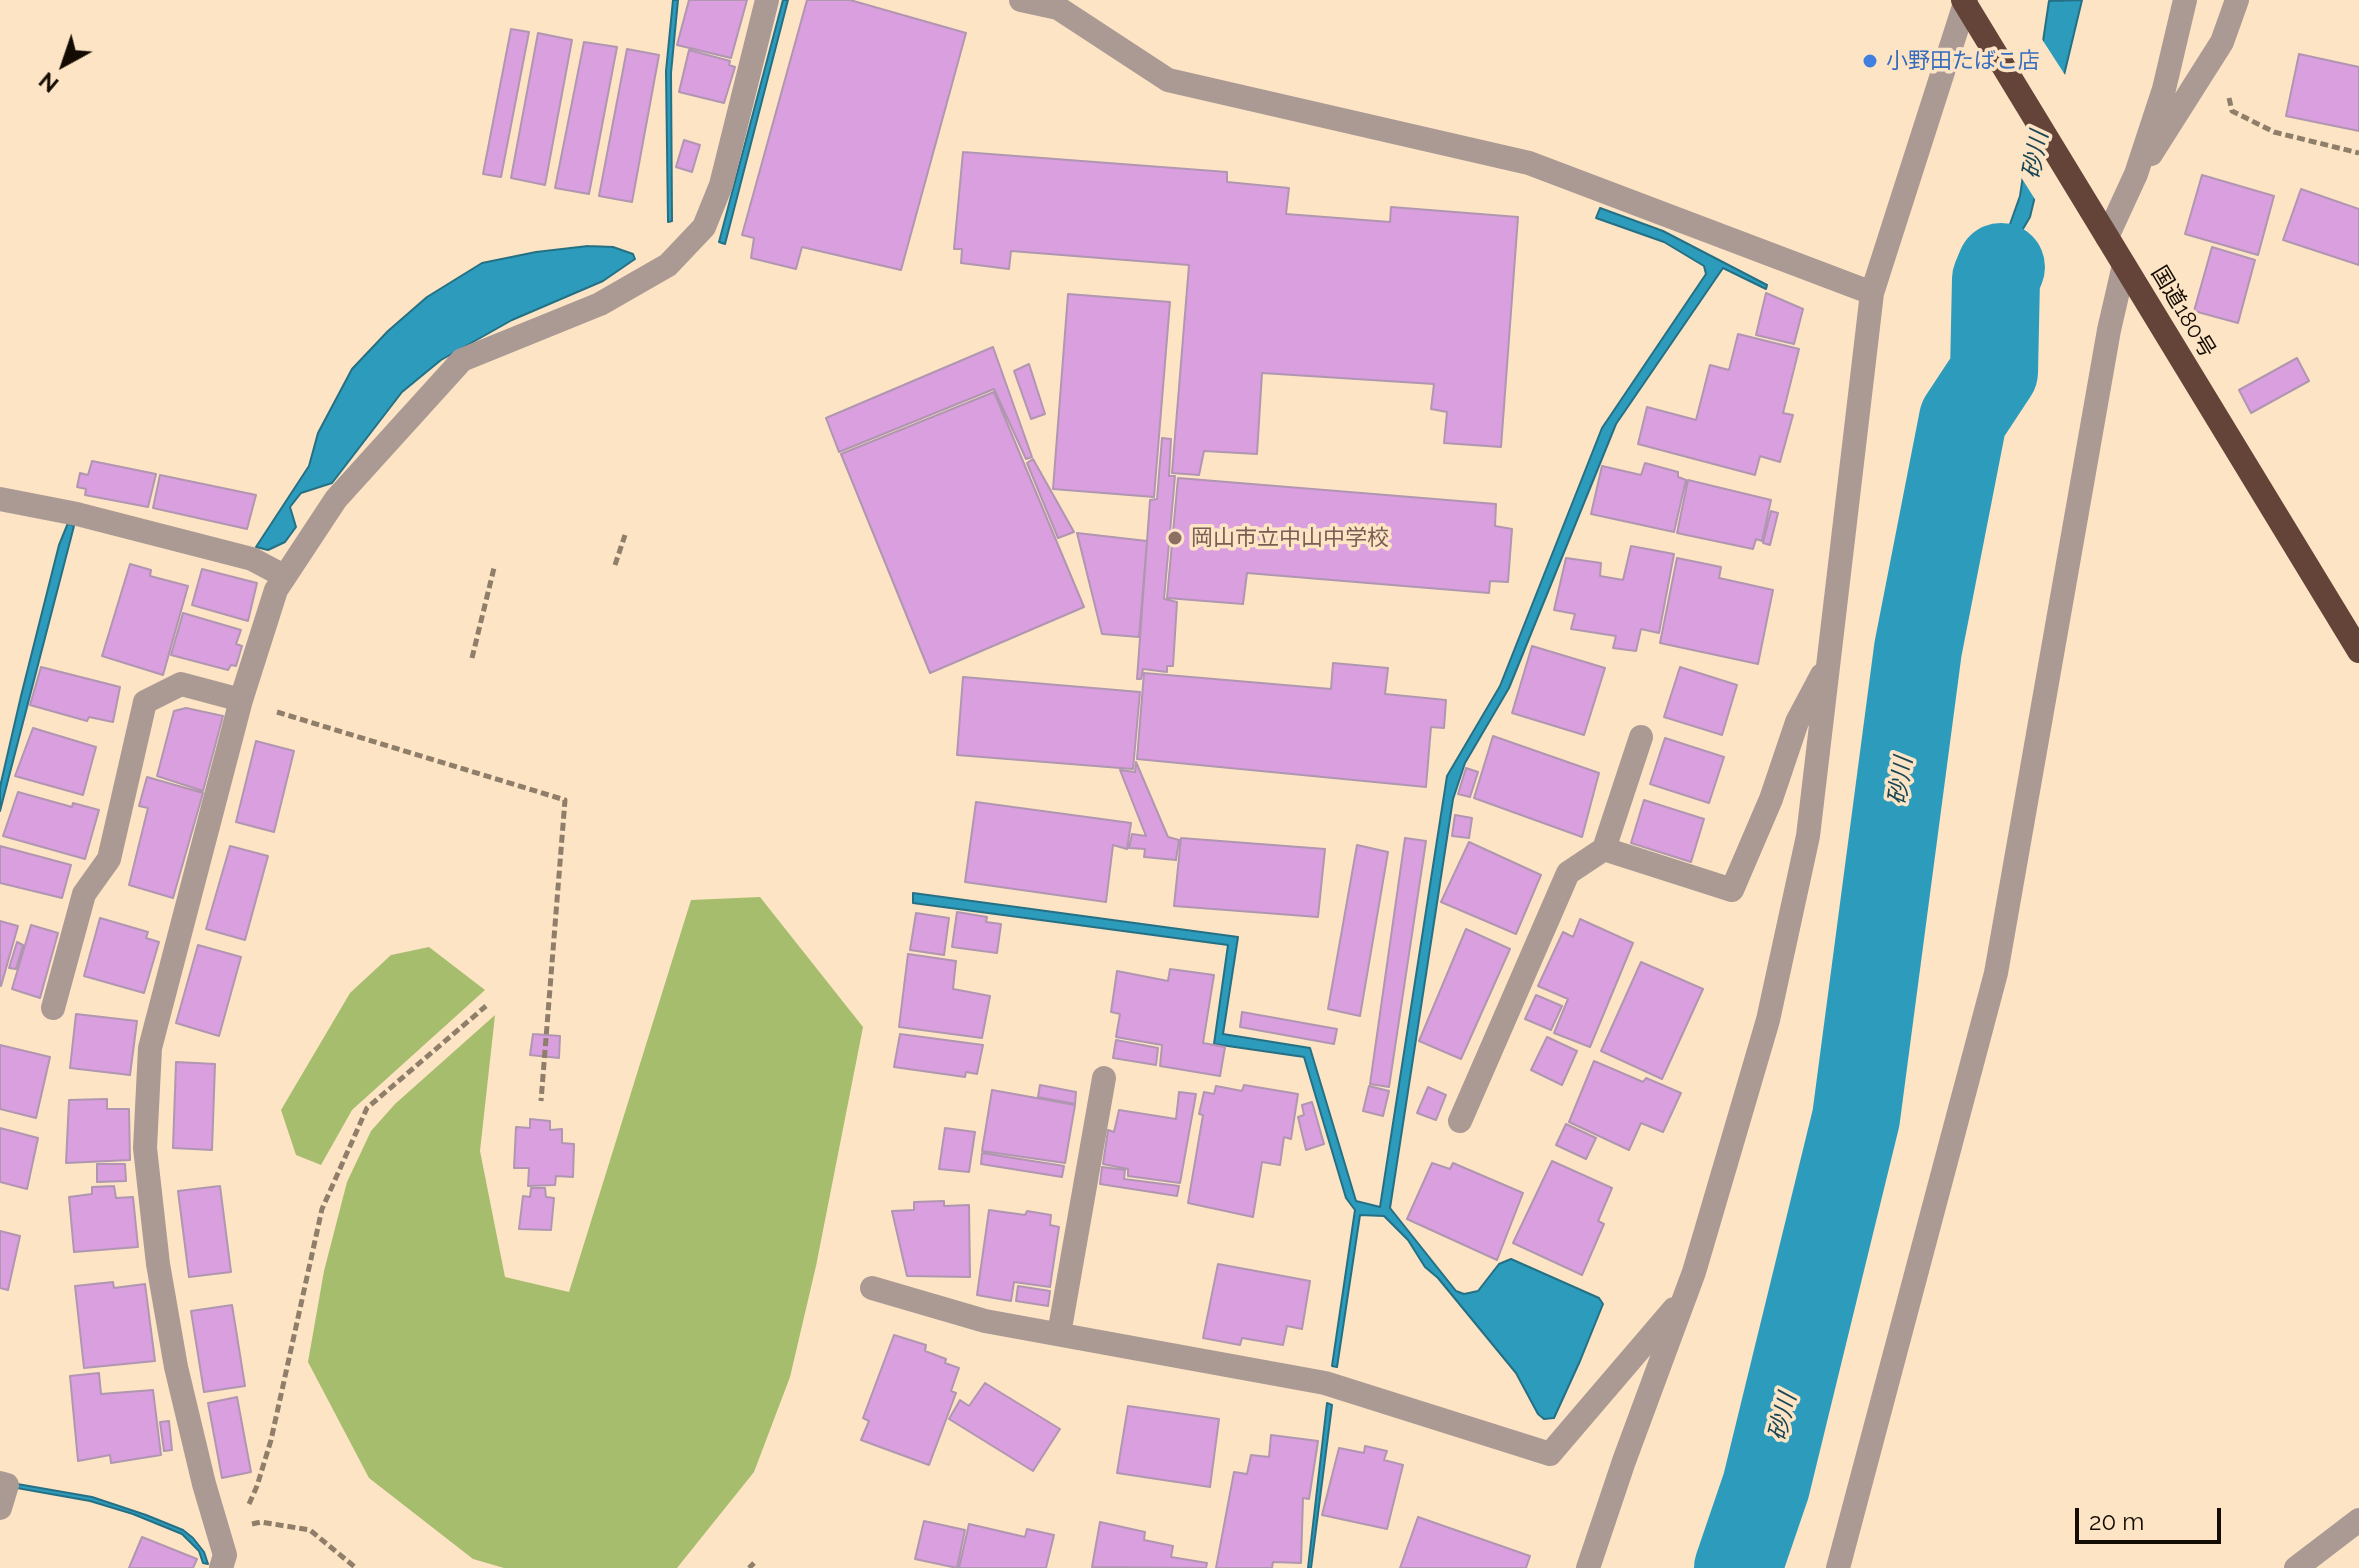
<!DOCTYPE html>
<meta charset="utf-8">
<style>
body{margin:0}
#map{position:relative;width:2359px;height:1568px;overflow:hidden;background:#fde4c5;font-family:Raleway,sans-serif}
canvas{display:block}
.north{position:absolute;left:24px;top:24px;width:80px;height:80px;-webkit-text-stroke:6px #fde4c5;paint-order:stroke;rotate:220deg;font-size:22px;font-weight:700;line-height:32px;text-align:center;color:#140c03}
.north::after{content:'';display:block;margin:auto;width:28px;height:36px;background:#140c03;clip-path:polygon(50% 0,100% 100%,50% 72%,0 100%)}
.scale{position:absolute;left:2075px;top:1508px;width:146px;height:36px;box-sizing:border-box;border:4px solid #140c03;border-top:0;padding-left:10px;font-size:24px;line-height:28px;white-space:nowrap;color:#140c03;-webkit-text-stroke:6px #fde4c5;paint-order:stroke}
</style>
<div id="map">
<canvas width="2359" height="1568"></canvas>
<div class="north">N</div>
<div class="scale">20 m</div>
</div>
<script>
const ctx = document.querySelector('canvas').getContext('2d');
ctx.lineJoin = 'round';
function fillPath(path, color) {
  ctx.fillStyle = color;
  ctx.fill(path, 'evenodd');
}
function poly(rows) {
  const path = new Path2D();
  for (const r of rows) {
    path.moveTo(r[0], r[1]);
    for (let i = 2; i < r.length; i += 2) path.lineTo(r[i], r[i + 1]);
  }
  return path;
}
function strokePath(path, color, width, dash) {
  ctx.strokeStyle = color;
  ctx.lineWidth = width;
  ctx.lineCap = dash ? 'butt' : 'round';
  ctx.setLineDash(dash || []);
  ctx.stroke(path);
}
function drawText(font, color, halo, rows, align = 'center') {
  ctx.font = font + ' Raleway,"Noto Sans JP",sans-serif';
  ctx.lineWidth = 7;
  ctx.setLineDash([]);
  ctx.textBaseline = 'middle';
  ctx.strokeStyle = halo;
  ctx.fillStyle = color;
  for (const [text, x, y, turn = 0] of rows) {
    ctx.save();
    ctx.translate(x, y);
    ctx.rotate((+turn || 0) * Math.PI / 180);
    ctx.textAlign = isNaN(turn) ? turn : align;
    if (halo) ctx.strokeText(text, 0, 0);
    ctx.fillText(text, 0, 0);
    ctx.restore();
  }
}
fillPath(poly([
 [760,897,863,1027,816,1266,790,1377,754,1472,677,1568,504,1568,473,1559,369,1478,308,1362,324,1271,347,1182,371,1131,395,1104,495,1015,480,1151,505,1277,569,1292,691,900],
 [429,947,485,990,352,1110,321,1165,296,1155,281,1110,350,993,391,955]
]), '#a6bd6e');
const water = poly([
 [673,0,678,0,671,73,672,221,668,222,666,71,673,0],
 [783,0,788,0,725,244,719,242,783,0],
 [2082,0,2030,217,2007,256,2002,273,2017,358,2004,404,1980,381,1986,339,1983,300,2020,196,2049,1,2082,0],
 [1600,208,1663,231,1767,285,1766,289,1723,268,1616,424,1509,688,1465,763,1453,799,1390,1208,1456,1291,1464,1294,1478,1291,1499,1264,1511,1259,1599,1298,1603,1304,1580,1361,1554,1418,1544,1419,1538,1414,1516,1373,1438,1278,1425,1267,1408,1240,1384,1216,1360,1215,1337,1367,1332,1366,1355,1210,1346,1198,1304,1057,1214,1044,1228,945,913,903,913,893,1238,937,1223,1034,1310,1048,1356,1201,1380,1207,1447,776,1500,686,1602,428,1706,274,1704,266,1664,242,1596,218,1600,208],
 [588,246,613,247,633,254,635,259,603,281,512,320,441,360,402,392,332,483,301,493,290,507,296,527,285,542,268,550,256,547,309,466,318,433,352,369,388,331,427,297,482,263,536,252,588,246],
 [68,523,74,526,0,811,0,787,21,696,59,545,68,523],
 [1327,1403,1332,1405,1311,1568,1308,1568,1327,1403],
 [0,1481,92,1497,146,1515,183,1530,193,1538,204,1552,208,1564,203,1563,199,1551,182,1534,133,1514,90,1501,0,1485,0,1481]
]);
fillPath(water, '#2c9bbc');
strokePath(water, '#257084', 2);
fillPath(poly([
 [2038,33,2067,78,2038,204,2019,174]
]), '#fde4c5');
strokePath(poly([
 [1738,1568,1766,1486,1856,1118,1918,649,1963,419,1994,372,1996,279,2001,267]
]), '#2c9bbc', 88);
const building = poly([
 [689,0,747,0,731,58,677,45,689,0],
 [807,0,850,0,966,33,901,270,802,247,796,269,751,258,754,238,742,235,807,0],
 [511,29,529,32,501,177,483,174,511,29],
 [538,33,572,40,545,185,511,178,538,33],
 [584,42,617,47,589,194,555,188,584,42],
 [627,49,659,55,632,202,599,196,627,49],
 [689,50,730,61,729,65,735,67,724,103,679,92,689,50],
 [2299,54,2359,67,2359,131,2286,116,2299,54],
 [684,140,700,145,692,172,676,167,684,140],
 [963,152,1227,172,1227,182,1289,188,1286,214,1390,222,1391,207,1518,217,1501,447,1444,443,1447,412,1431,409,1434,384,1262,373,1257,454,1204,451,1199,475,1172,473,1189,265,1011,251,1009,269,961,263,962,249,954,249,963,152],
 [2202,175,2274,196,2258,255,2185,234,2202,175],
 [2301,189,2359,209,2359,265,2283,240,2301,189],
 [2212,247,2255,260,2238,323,2194,311,2212,247],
 [1766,293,1803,309,1794,344,1756,335,1766,293],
 [1068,294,1170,302,1154,497,1053,489,1068,294],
 [1738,334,1799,349,1783,413,1793,415,1780,462,1760,456,1755,475,1638,444,1647,407,1696,420,1710,365,1729,370,1738,334],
 [993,347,1032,457,1026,459,994,389,839,452,826,418,993,347],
 [2297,358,2309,381,2251,413,2239,390,2297,358],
 [1029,364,1045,414,1031,419,1014,371,1029,364],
 [994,392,1084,607,930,673,841,454,994,392],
 [1162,438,1171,439,1169,476,1175,476,1164,599,1177,602,1173,666,1167,666,1167,672,1143,669,1141,679,1137,679,1150,500,1157,499,1162,438],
 [1033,459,1074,532,1058,538,1027,463,1033,459],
 [92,461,156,474,148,507,85,495,86,489,77,487,80,473,88,475,92,461],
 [1645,463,1678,472,1678,477,1686,480,1674,532,1591,514,1602,466,1641,475,1645,463],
 [160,475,256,495,247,529,153,508,160,475],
 [1178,478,1496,504,1495,526,1512,529,1508,582,1490,581,1489,593,1247,573,1243,604,1167,598,1178,478],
 [1688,480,1771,500,1762,541,1756,539,1753,549,1677,533,1688,480],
 [1771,511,1778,513,1770,545,1763,543,1771,511],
 [1077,533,1147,541,1139,637,1102,634,1077,533],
 [1631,546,1674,554,1659,633,1641,629,1636,651,1613,648,1616,636,1571,629,1575,614,1554,610,1566,558,1601,563,1600,576,1623,580,1631,546],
 [1677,558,1721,567,1719,578,1773,590,1758,664,1660,643,1677,558],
 [130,564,151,570,150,576,188,586,163,675,102,656,130,564],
 [202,569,257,583,248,621,192,605,202,569],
 [183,613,241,630,236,644,242,646,236,666,231,665,228,670,171,655,183,613],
 [1532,646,1605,668,1584,735,1512,713,1532,646],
 [1333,663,1388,668,1385,694,1446,700,1444,728,1431,727,1426,787,1137,759,1144,673,1331,689,1333,663],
 [41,667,120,687,113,722,89,717,87,721,30,705,41,667],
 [1680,667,1737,685,1722,735,1664,717,1680,667],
 [963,677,1140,692,1133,769,957,755,963,677],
 [186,708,223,716,203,791,157,776,174,711,186,708],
 [33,728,96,747,83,795,15,776,33,728],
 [1493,736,1599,773,1582,837,1474,798,1493,736],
 [1665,738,1724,757,1709,803,1650,784,1665,738],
 [256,741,294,751,274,832,236,822,256,741],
 [1136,762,1168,837,1179,840,1176,860,1144,857,1145,849,1129,848,1132,834,1146,836,1120,770,1135,772,1136,762],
 [1466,768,1478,772,1470,797,1458,794,1466,768],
 [147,777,203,793,173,898,129,885,148,808,139,806,147,777],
 [18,792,72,807,73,803,99,810,85,859,3,836,18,792],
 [1644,800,1704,819,1691,862,1631,843,1644,800],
 [976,802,1131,823,1127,849,1113,845,1106,902,965,882,976,802],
 [1455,815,1472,818,1469,838,1452,836,1455,815],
 [1181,838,1325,849,1318,917,1174,906,1181,838],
 [1405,838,1426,841,1389,1087,1370,1084,1405,838],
 [1469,842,1541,875,1516,934,1441,902,1469,842],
 [1357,845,1388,852,1360,1016,1328,1009,1357,845],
 [0,846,71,865,62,898,0,883,0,846],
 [230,846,268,856,245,940,206,929,230,846],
 [957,912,987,917,986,922,1001,924,997,953,952,947,957,912],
 [916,913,949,918,944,955,910,950,916,913],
 [100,918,148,932,146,938,159,942,144,993,84,976,100,918],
 [1580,919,1633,943,1590,1047,1554,1033,1568,999,1538,986,1563,932,1573,937,1580,919],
 [0,921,18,926,1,986,0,985,0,921],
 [31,925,58,933,40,998,12,989,31,925],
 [1466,929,1510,949,1461,1059,1419,1041,1466,929],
 [17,942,23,945,16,969,9,968,17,942],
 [198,945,241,957,219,1036,176,1023,198,945],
 [908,954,956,961,953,989,990,996,982,1038,899,1027,908,954],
 [1641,962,1703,989,1662,1079,1601,1051,1641,962],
 [1170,969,1214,975,1203,1043,1225,1047,1220,1076,1160,1066,1162,1045,1116,1037,1120,1014,1111,1012,1117,971,1168,981,1170,969],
 [1536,995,1562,1006,1551,1030,1525,1019,1536,995],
 [1242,1012,1337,1029,1334,1044,1240,1027,1242,1012],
 [76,1014,137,1021,130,1075,70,1068,76,1014],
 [533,1034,560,1036,559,1058,530,1055,533,1034],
 [900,1034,983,1045,977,1074,966,1072,965,1077,894,1067,900,1034],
 [1547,1037,1577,1051,1562,1085,1531,1070,1547,1037],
 [1116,1040,1158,1048,1156,1065,1113,1058,1116,1040],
 [0,1045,50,1057,36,1118,0,1109,0,1045],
 [1594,1061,1643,1082,1646,1078,1681,1093,1663,1132,1641,1123,1629,1150,1569,1122,1594,1061],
 [176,1062,215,1064,212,1150,173,1148,176,1062],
 [1040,1085,1076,1092,1075,1104,1038,1097,1040,1085],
 [1244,1085,1298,1094,1291,1139,1284,1137,1280,1165,1262,1162,1253,1217,1188,1203,1203,1115,1199,1114,1204,1092,1214,1094,1216,1086,1242,1091,1244,1085],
 [1369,1086,1389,1091,1383,1116,1363,1111,1369,1086],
 [1428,1087,1446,1095,1436,1120,1417,1113,1428,1087],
 [992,1090,1075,1105,1065,1163,982,1151,992,1090],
 [1179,1092,1196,1094,1180,1183,1128,1176,1128,1169,1103,1164,1108,1130,1114,1132,1119,1110,1176,1119,1179,1092],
 [107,1099,107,1109,129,1109,130,1160,66,1163,69,1100,107,1099],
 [1312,1102,1324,1144,1306,1150,1298,1117,1304,1115,1302,1105,1312,1102],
 [530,1119,550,1121,550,1130,562,1129,562,1143,574,1144,573,1177,556,1176,555,1185,528,1186,529,1168,514,1168,516,1127,530,1128,530,1119],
 [1566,1124,1596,1138,1586,1159,1556,1145,1566,1124],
 [0,1128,38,1138,27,1189,0,1182,0,1128],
 [945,1128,975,1132,969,1172,939,1169,945,1128],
 [982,1153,1064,1166,1062,1177,981,1164,982,1153],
 [1552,1161,1612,1188,1598,1221,1604,1224,1582,1275,1513,1243,1552,1161],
 [1432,1163,1450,1169,1453,1163,1523,1193,1497,1260,1407,1219,1432,1163],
 [97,1164,125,1164,126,1181,97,1182,97,1164],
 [1102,1167,1125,1170,1124,1179,1179,1186,1177,1196,1100,1184,1102,1167],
 [114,1186,116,1198,133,1197,138,1247,74,1252,69,1197,92,1194,92,1187,114,1186],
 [220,1186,231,1272,189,1277,178,1191,220,1186],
 [531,1188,545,1188,546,1197,554,1198,551,1230,519,1229,523,1196,530,1197,531,1188],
 [944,1201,944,1206,969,1205,970,1277,907,1276,892,1211,914,1210,914,1202,944,1201],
 [989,1210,1025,1215,1027,1211,1051,1215,1050,1225,1059,1227,1050,1287,1014,1282,1011,1301,977,1295,989,1210],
 [0,1231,20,1236,8,1290,0,1288,0,1231],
 [1218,1264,1310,1281,1302,1329,1287,1326,1283,1345,1242,1338,1240,1345,1203,1338,1218,1264],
 [113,1282,114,1288,145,1284,155,1361,84,1368,75,1286,113,1282],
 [1018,1286,1050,1291,1048,1306,1016,1301,1018,1286],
 [232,1305,245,1386,204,1392,191,1311,232,1305],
 [894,1335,926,1345,925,1351,946,1359,945,1363,959,1368,951,1391,956,1393,929,1465,861,1440,869,1421,863,1418,894,1335],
 [99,1373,101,1394,153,1390,161,1455,111,1463,110,1455,78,1461,70,1376,99,1373],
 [985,1383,1060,1429,1033,1471,949,1419,960,1400,969,1406,985,1383],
 [237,1397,251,1472,222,1478,208,1403,237,1397],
 [1128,1406,1219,1419,1210,1487,1117,1473,1128,1406],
 [169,1421,172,1450,164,1451,160,1422,169,1421],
 [1271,1435,1318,1441,1309,1499,1303,1498,1301,1563,1273,1562,1272,1568,1216,1568,1234,1472,1247,1474,1251,1455,1269,1457,1271,1435],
 [1365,1446,1387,1451,1384,1460,1403,1465,1387,1529,1322,1515,1339,1448,1364,1453,1365,1446],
 [1418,1517,1530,1556,1526,1568,1400,1568,1418,1517],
 [924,1521,965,1530,957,1568,915,1559,924,1521],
 [1100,1522,1145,1532,1144,1540,1173,1546,1171,1557,1207,1563,1206,1568,1092,1567,1100,1522],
 [969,1524,1025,1537,1027,1529,1054,1535,1046,1568,959,1568,969,1524],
 [142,1537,197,1559,193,1568,129,1568,142,1537]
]);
fillPath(building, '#d99fde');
strokePath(building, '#b096b1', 2);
strokePath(poly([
 [2229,98,2232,111,2274,132,2359,153],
 [615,565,625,535],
 [472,658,494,568],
 [277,712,565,800,541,1101],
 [249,1504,257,1486,271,1440,322,1209,367,1108,486,1006],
 [252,1524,261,1522,310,1530,356,1568],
 [749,1568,754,1563]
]), '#8f7e69', 5, [8, 4]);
strokePath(poly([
 [1021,0,1058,8,1168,80,1529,163,1872,293,1966,0],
 [2151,154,2222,42,2237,0],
 [2107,237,2136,174,2164,89,2185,0],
 [0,499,77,514,252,559,284,576],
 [1604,849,1641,737],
 [53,1008,84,894,109,859,145,702,181,684,241,700],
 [1460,1121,1568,873,1604,849,1732,890,1771,799,1797,722,1822,675],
 [872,1288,985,1321,1325,1383,1550,1454,1674,1309],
 [1059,1334,1104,1078],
 [0,1483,7,1485,0,1508],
 [221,1568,225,1555,204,1484,176,1367,158,1264,145,1148,150,1048,241,700,276,590,336,499,462,360,600,304,668,265,704,227,721,185,767,0],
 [1588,1568,1624,1461,1694,1272,1768,1020,1808,836,1872,293],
 [1838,1568,1996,973,2109,330,2124,265],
 [2296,1568,2359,1520]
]), '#ab9a94', 24);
strokePath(poly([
 [1963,0,2359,651]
]), '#644438', 24);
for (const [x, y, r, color] of [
 [1870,61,8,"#3f7fe0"],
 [1175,538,8,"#8d6e63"]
]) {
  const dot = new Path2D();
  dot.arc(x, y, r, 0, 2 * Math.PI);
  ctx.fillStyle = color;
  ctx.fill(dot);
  strokePath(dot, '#fde4c5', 3);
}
drawText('22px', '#366cbe', '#fde4c5', [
 ["小野田たばこ店",1886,61]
], 'left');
drawText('22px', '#140c03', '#fde4c5', [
 ["国道180号",2183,312,59]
]);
drawText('22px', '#785e54', '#fde4c5', [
 ["岡山市立中山中学校",1191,538]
], 'left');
drawText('italic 24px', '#1a4756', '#fde4c5', [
 ["砂川",2036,155,-79],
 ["砂川",1901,781,-82],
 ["砂川",1783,1417,-76]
]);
</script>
